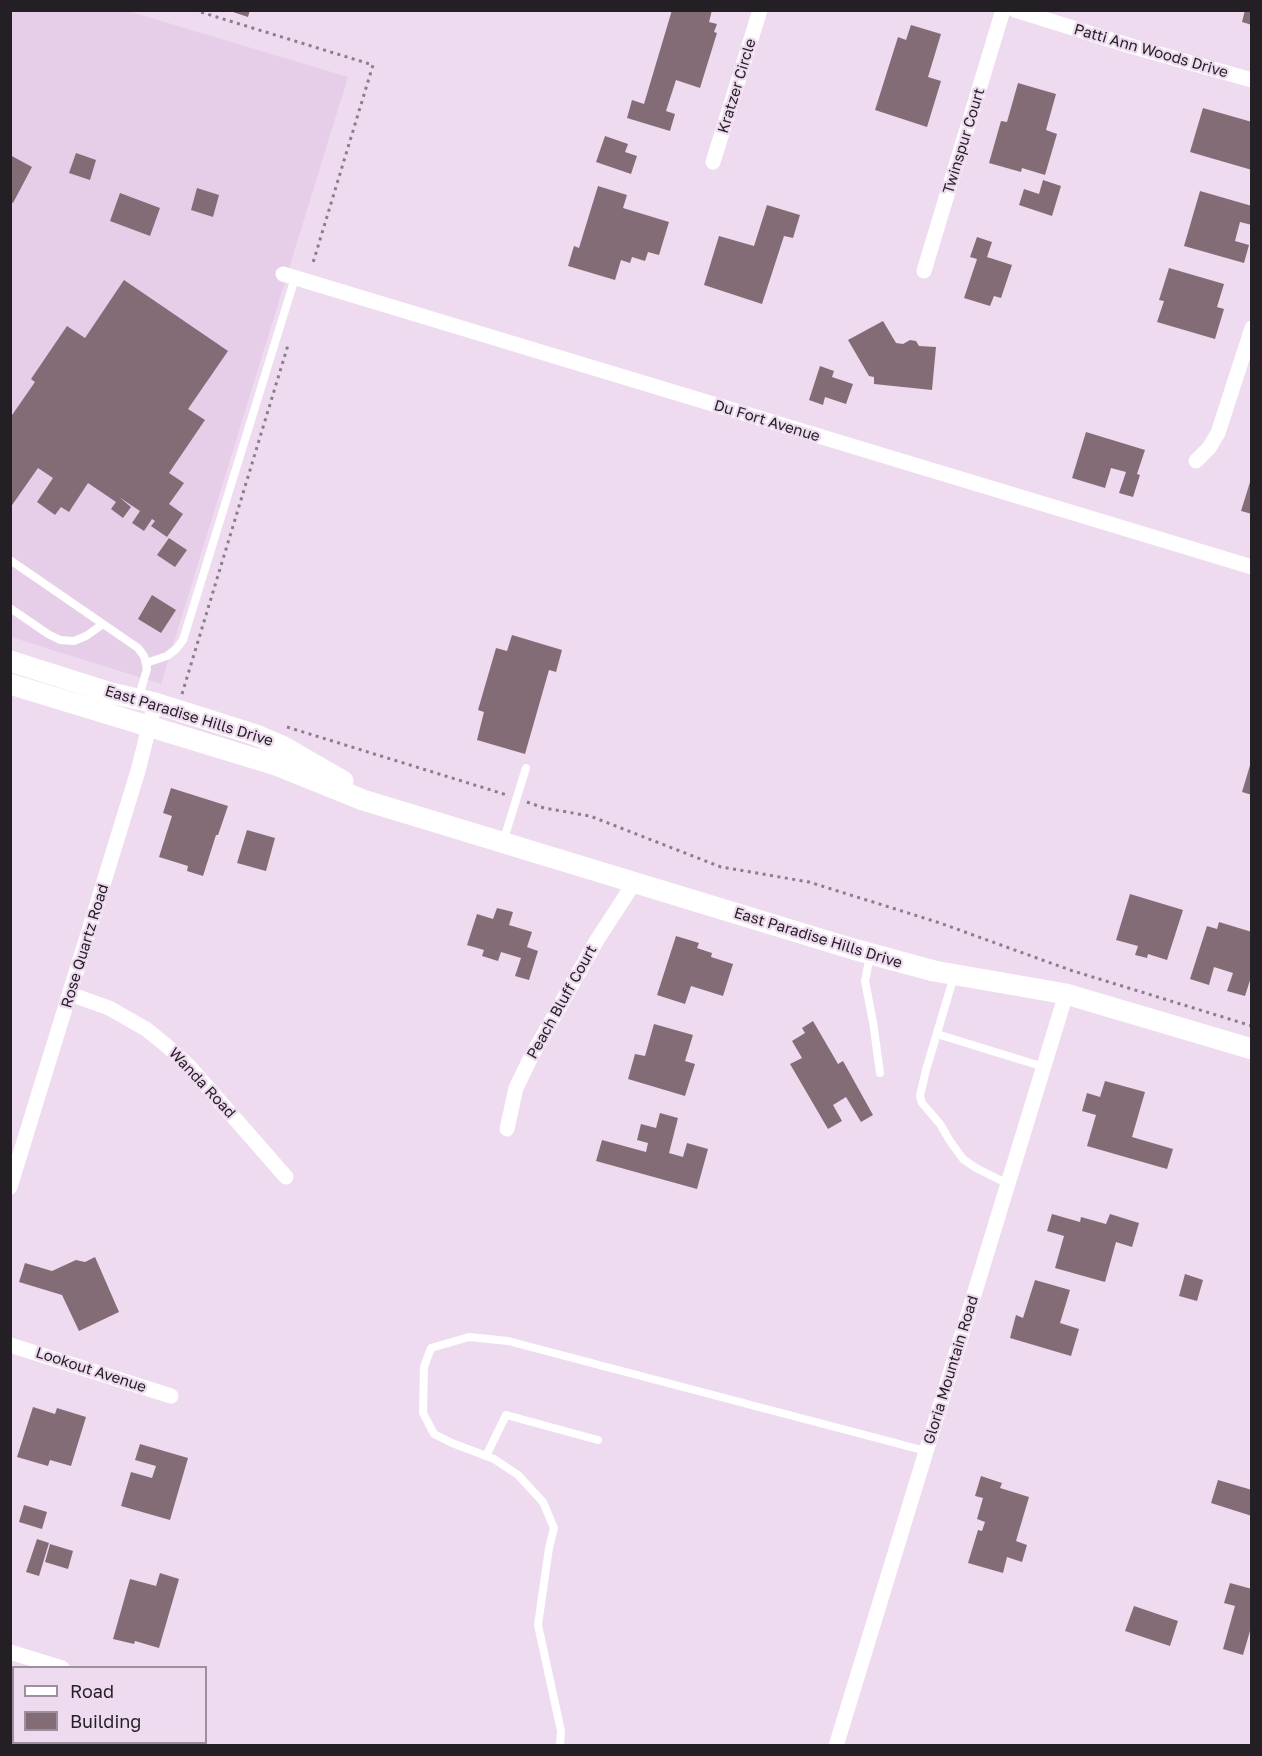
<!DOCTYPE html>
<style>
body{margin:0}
#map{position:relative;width:1262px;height:1756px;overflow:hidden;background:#eedbef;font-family:"Golos Text",sans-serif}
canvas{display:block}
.frame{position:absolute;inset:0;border:12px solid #241e25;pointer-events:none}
.legend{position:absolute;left:12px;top:1666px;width:195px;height:78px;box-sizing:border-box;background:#eedbef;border:2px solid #9d8f9e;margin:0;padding:8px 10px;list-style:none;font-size:18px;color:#241e25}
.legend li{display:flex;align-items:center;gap:12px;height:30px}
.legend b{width:30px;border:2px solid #9d8f9e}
</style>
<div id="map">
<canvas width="1262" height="1756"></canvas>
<div class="frame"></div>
<ul class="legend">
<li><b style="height:8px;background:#fff"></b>Road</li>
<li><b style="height:16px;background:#846c76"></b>Building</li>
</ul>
</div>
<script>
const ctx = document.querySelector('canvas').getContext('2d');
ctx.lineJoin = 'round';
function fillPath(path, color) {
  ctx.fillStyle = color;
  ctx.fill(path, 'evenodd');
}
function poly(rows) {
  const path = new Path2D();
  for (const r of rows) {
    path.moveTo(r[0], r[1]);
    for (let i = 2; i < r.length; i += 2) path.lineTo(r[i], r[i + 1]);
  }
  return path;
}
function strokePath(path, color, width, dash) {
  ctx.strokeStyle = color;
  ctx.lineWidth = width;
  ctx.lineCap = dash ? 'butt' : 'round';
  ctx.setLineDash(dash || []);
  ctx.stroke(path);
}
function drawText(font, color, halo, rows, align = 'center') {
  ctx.font = font + ' "Golos Text",sans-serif';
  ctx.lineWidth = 4.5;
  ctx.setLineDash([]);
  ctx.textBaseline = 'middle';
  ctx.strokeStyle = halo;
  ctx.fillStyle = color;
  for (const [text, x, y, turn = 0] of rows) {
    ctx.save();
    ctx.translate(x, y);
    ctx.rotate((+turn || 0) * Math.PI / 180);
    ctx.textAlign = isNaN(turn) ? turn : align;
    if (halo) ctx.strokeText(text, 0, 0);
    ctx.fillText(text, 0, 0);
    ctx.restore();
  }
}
fillPath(poly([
 [11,11,128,11,348,77,161,684,11,637]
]), '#e6cee8');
fillPath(poly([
 [227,10,250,10,248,17],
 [672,10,712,10,709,22,717,24,714,32,717,33,700,88,676,80,666,111,675,114,670,131,627,118,632,100,644,104],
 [1245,10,1252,10,1252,25,1242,22],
 [911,25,941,34,928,77,941,81,927,127,875,110,898,37,906,40],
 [1018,83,1056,94,1046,130,1057,134,1045,175,1022,168,1021,172,989,163,1001,121,1007,122],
 [1203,108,1252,122,1252,170,1190,152],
 [605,136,628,144,625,152,637,156,631,174,596,162],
 [76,153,96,160,90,180,69,173],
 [10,155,32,167,13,203,10,201],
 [1043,180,1061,186,1052,216,1019,205,1024,189,1039,194],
 [598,186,627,195,623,208,669,222,659,255,648,252,645,261,632,257,630,263,621,260,615,280,568,266,574,246,579,248],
 [197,188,219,195,213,217,191,210],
 [1200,191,1252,206,1252,225,1240,222,1235,241,1249,245,1244,263,1184,246],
 [120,193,160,208,150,236,110,221],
 [767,205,800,215,793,238,784,236,762,304,704,285,719,236,754,246],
 [977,237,992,242,987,257,1012,265,1001,298,994,296,990,306,964,298,977,259,970,257],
 [1169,268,1224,284,1217,307,1224,309,1215,339,1157,322,1164,301,1159,300],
 [124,280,228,351,188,409,205,420,169,473,184,483,169,504,183,514,167,537,151,526,155,521,152,519,144,531,132,523,140,511,119,497,131,507,123,518,111,509,116,502,88,483,69,512,61,507,55,515,37,502,53,478,38,468,10,508,10,418,35,382,31,379,67,326,85,338],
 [883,321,896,343,903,344,910,340,916,341,919,346,936,347,932,390,874,384,874,377,869,376,848,340],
 [820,366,834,371,832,377,853,384,846,404,825,397,823,405,809,400],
 [1086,432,1145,450,1137,474,1140,475,1133,497,1119,493,1126,472,1111,468,1105,488,1072,478],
 [1251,479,1252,479,1252,514,1241,511],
 [169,538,187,550,175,567,157,555],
 [152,595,176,610,161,633,138,619],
 [512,635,562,650,556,672,549,670,525,754,477,740,484,712,478,710,496,648,507,651],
 [1251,762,1252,762,1252,795,1242,792],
 [171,788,228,806,218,835,216,835,203,876,187,871,188,866,159,857,172,816,163,813],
 [247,830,275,838,266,871,237,863],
 [1130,894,1183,910,1167,960,1148,954,1147,958,1135,955,1138,946,1116,940],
 [497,908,513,912,509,925,532,932,527,947,538,951,529,980,515,976,521,958,501,952,498,961,482,956,484,950,467,945,477,914,493,919],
 [1219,922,1252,932,1252,974,1245,996,1227,991,1233,973,1214,967,1209,985,1190,979,1207,926,1217,929],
 [676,936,699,943,697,948,712,953,711,957,733,964,723,996,691,986,685,1004,657,995],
 [813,1021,838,1064,843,1061,873,1115,861,1122,846,1097,833,1105,842,1121,828,1129,790,1064,802,1058,792,1041,805,1033,802,1028],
 [654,1024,693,1035,685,1061,695,1064,685,1096,628,1079,635,1054,645,1056],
 [1105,1081,1145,1092,1132,1137,1173,1149,1167,1169,1087,1146,1096,1115,1082,1111,1087,1093,1100,1097],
 [660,1113,678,1118,669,1153,683,1157,687,1143,708,1149,697,1189,596,1161,602,1140,646,1152,648,1143,637,1140,641,1124,656,1128],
 [1052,1214,1080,1222,1081,1217,1106,1224,1110,1214,1139,1223,1132,1247,1116,1242,1105,1282,1055,1268,1064,1236,1047,1231],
 [95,1257,119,1312,79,1331,62,1295,19,1282,25,1263,52,1271,76,1260,85,1262],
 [1185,1274,1203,1280,1197,1301,1179,1296],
 [1035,1280,1070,1290,1060,1323,1079,1329,1071,1356,1010,1338,1016,1315,1023,1318],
 [33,1407,55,1414,57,1408,86,1417,71,1466,50,1460,48,1466,17,1457],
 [140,1444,188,1458,170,1520,121,1506,131,1472,152,1478,156,1466,135,1460],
 [981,1476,1002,1483,1000,1488,1029,1497,1016,1541,1027,1545,1022,1562,1007,1557,1003,1573,968,1563,978,1530,982,1531,985,1522,977,1519,983,1498,975,1496],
 [1218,1480,1252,1490,1252,1516,1211,1503],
 [24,1505,47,1512,42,1529,19,1522],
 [37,1539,49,1543,39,1576,26,1572],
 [50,1544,73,1551,68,1569,45,1562],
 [160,1573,179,1579,159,1648,135,1641,134,1644,113,1639,130,1579,156,1586],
 [1230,1583,1252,1589,1252,1631,1250,1631,1243,1655,1223,1649,1235,1606,1224,1603],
 [1134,1606,1178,1621,1170,1646,1125,1631]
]), '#846c76');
strokePath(poly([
 [194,10,373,65,312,266],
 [182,694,288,345],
 [287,727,507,795],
 [527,802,544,808,590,816,721,867,809,882,940,923,1070,970,1252,1026]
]), '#8b7e8c', 3, [3, 4.5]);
strokePath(poly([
 [10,560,138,648,144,656,147,669,138,699],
 [10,608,48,634,60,640,74,641,86,636,103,624],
 [146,663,167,656,176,649,183,640,295,278],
 [503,842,526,768],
 [870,956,865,981,873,1022,880,1073],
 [954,976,926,1070,920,1096,922,1103,940,1124,950,1141,963,1159,976,1168,1008,1184],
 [937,1034,1044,1067],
 [486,1456,506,1415,598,1440],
 [560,1746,561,1731,538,1625,549,1548,554,1528,543,1502,518,1475,494,1459,452,1443,434,1434,423,1413,424,1367,431,1348,469,1337,508,1341,926,1451]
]), '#fff', 8);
strokePath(poly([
 [1015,10,1134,47,1252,80],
 [713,162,760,10],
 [924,271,1003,10],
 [283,274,1252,567],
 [1196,461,1209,448,1218,433,1252,328],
 [70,994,109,1008,146,1029,167,1046,188,1065,286,1177],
 [507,1129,516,1088,531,1057,597,940,634,883],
 [10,1187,138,771,155,703],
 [10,1345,171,1396],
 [10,1652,62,1668],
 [836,1746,1066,994]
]), '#fff', 15);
strokePath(poly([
 [10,661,111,693,155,703,256,735,284,747,343,781],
 [10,684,276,765,363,800,853,949,934,971,1066,994,1252,1049]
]), '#fff', 21);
drawText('15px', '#241e25', '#eedbef', [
 ["Patti Ann Woods Drive",1151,51,16],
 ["Kratzer Circle",737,86,-73],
 ["Twinspur Court",964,141,-73],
 ["Du Fort Avenue",767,421,17],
 ["East Paradise Hills Drive",189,716,17],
 ["East Paradise Hills Drive",818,938,17],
 ["Rose Quartz Road",85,946,-73],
 ["Peach Bluff Court",562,1002,-61],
 ["Wanda Road",202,1083,47],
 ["Lookout Avenue",91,1370,18],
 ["Gloria Mountain Road",951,1370,-73]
]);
</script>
